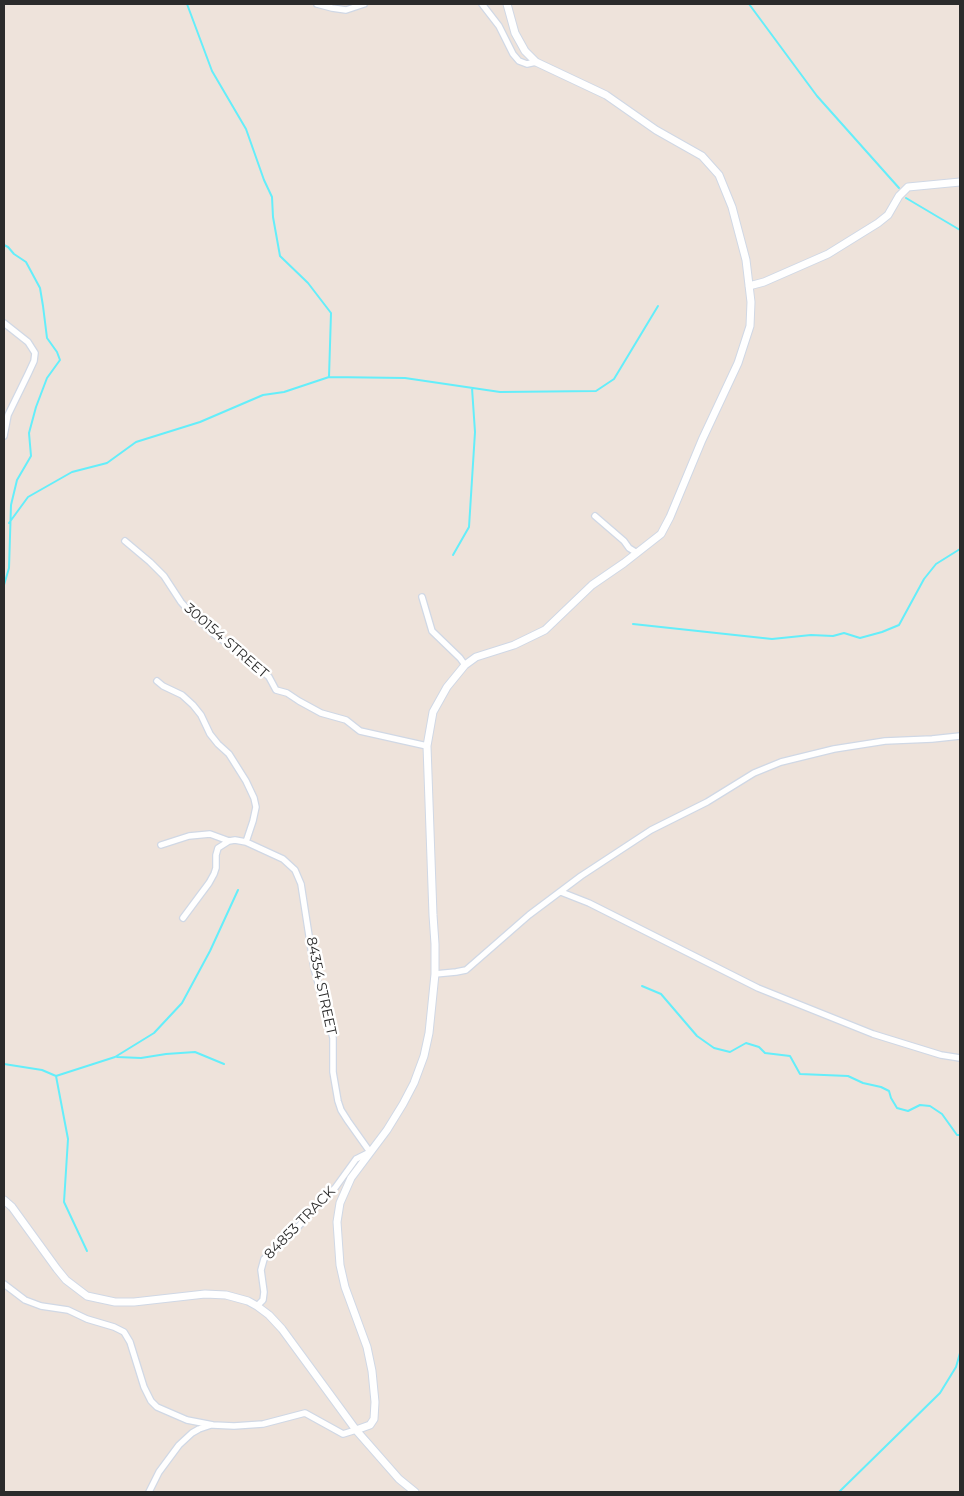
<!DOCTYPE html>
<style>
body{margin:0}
#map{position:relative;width:964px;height:1496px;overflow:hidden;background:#eee3db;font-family:Montserrat,sans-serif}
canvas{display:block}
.frame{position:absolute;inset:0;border:5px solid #2b2b2b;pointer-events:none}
</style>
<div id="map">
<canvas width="964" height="1496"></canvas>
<div class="frame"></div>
</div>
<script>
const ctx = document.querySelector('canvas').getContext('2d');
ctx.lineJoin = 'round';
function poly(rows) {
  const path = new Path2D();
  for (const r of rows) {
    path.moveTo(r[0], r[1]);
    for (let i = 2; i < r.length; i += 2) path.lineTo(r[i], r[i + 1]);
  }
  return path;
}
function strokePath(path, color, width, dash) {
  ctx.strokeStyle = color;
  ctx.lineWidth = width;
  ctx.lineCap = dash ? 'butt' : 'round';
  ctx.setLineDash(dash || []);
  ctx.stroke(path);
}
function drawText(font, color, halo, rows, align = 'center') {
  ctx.font = font + ' Montserrat,sans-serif';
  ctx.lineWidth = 5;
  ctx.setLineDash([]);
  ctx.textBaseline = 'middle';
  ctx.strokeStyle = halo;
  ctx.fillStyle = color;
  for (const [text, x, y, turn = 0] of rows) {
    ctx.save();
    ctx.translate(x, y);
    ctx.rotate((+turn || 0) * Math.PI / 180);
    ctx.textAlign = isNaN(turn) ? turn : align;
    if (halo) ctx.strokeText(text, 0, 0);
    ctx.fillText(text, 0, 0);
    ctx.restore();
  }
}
strokePath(poly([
 [187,4,212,71,246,129,264,180,272,197,273,217,280,256,308,283,331,313,329,377],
 [749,4,817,96,899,188],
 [906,198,960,230],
 [4,245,8,247,14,254,26,262,40,288,43,306,47,338,57,352,60,360,47,378,36,407,29,433,31,456,17,480,11,505,9,568,4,585],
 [9,523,28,497,72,472,107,463,136,442,200,422,263,395,284,392,329,377,405,378,500,392,596,391,614,379,658,306],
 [453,555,469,527,475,432,472,388],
 [633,624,772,639,811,635,833,636,844,633,860,638,882,632,899,625,924,579,936,564,960,549],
 [642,986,661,994,697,1036,714,1048,730,1052,746,1043,759,1047,765,1053,790,1056,800,1074,848,1076,863,1083,881,1087,889,1091,891,1098,897,1108,908,1111,920,1105,930,1106,942,1114,957,1135,960,1135],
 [117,1057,141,1058,166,1054,195,1052,224,1064],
 [4,1064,42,1070,56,1076,68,1139,64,1202,87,1251],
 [56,1076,115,1057,154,1033,182,1003,210,951,238,890],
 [839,1492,940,1393,956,1367,960,1353]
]), '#64eefa', 2);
const minor = poly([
 [317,4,332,8,346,10,364,4],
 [482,4,499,26,513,54,519,61,527,64,536,62],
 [4,323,28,342,35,353,34,361,28,374,8,415,4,436],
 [595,516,624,541,629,548,637,553],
 [125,541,150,562,164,576,181,602,188,610,215,635,240,652,269,677,276,690,287,693,299,701,321,713,346,720,360,731,427,746],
 [422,597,432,631,460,658,465,665],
 [157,681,163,686,182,695,193,705,201,715,210,734,218,744,229,754,246,781,254,798,256,807,253,821,246,842],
 [161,845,189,836,210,834,229,841,235,840,246,842,283,859,295,870,301,884,314,968,333,1038,333,1072,338,1101,341,1110,348,1121,370,1152,356,1159,335,1188,319,1203,290,1236,264,1259,261,1270,264,1292,263,1300,257,1306],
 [561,892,589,903,758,988,873,1034,941,1055,960,1058],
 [183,918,209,883,214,874,216,868,216,855,218,848,229,841],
 [435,974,456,972,466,970,529,915,581,876,651,830,707,802,754,773,781,762,834,749,885,741,932,739,960,736],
 [4,1284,25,1300,41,1306,68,1310,87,1319,114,1327,124,1332,130,1342,144,1387,151,1401,157,1407,187,1420,213,1425,234,1426,263,1424,305,1413,343,1434,356,1430],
 [149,1492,159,1472,179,1445,192,1433,199,1429,211,1425]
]);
const tertiary = poly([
 [749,286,764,282,828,254,878,223,888,215,899,196,908,187,960,182],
 [4,1200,12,1207,57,1269,66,1280,87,1296,115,1302,134,1302,205,1294,226,1295,248,1301,257,1306,269,1315,282,1329,356,1430,399,1479,415,1492],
 [356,1430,370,1425,374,1419,375,1402,372,1371,367,1347,345,1287,340,1265,337,1222,340,1203,351,1178,387,1130,403,1104,414,1083,424,1056,429,1033,435,974,435,944,433,915,427,746,433,712,447,687,465,665,476,657,514,645,545,630,592,585,624,563,661,534,670,517,702,440,738,363,750,326,751,302,746,260,732,207,719,175,702,156,656,130,606,95,536,62,525,51,515,33,507,4]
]);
strokePath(minor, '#d0d8e5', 8);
strokePath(tertiary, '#d0d8e5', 9);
strokePath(minor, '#fff', 5.5);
strokePath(tertiary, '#fff', 7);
drawText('14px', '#2b2b2b', '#fff', [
 ["300154 STREET",226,641,41],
 ["84354 STREET",321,986,78],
 ["84853 TRACK",300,1223,-46]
]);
</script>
